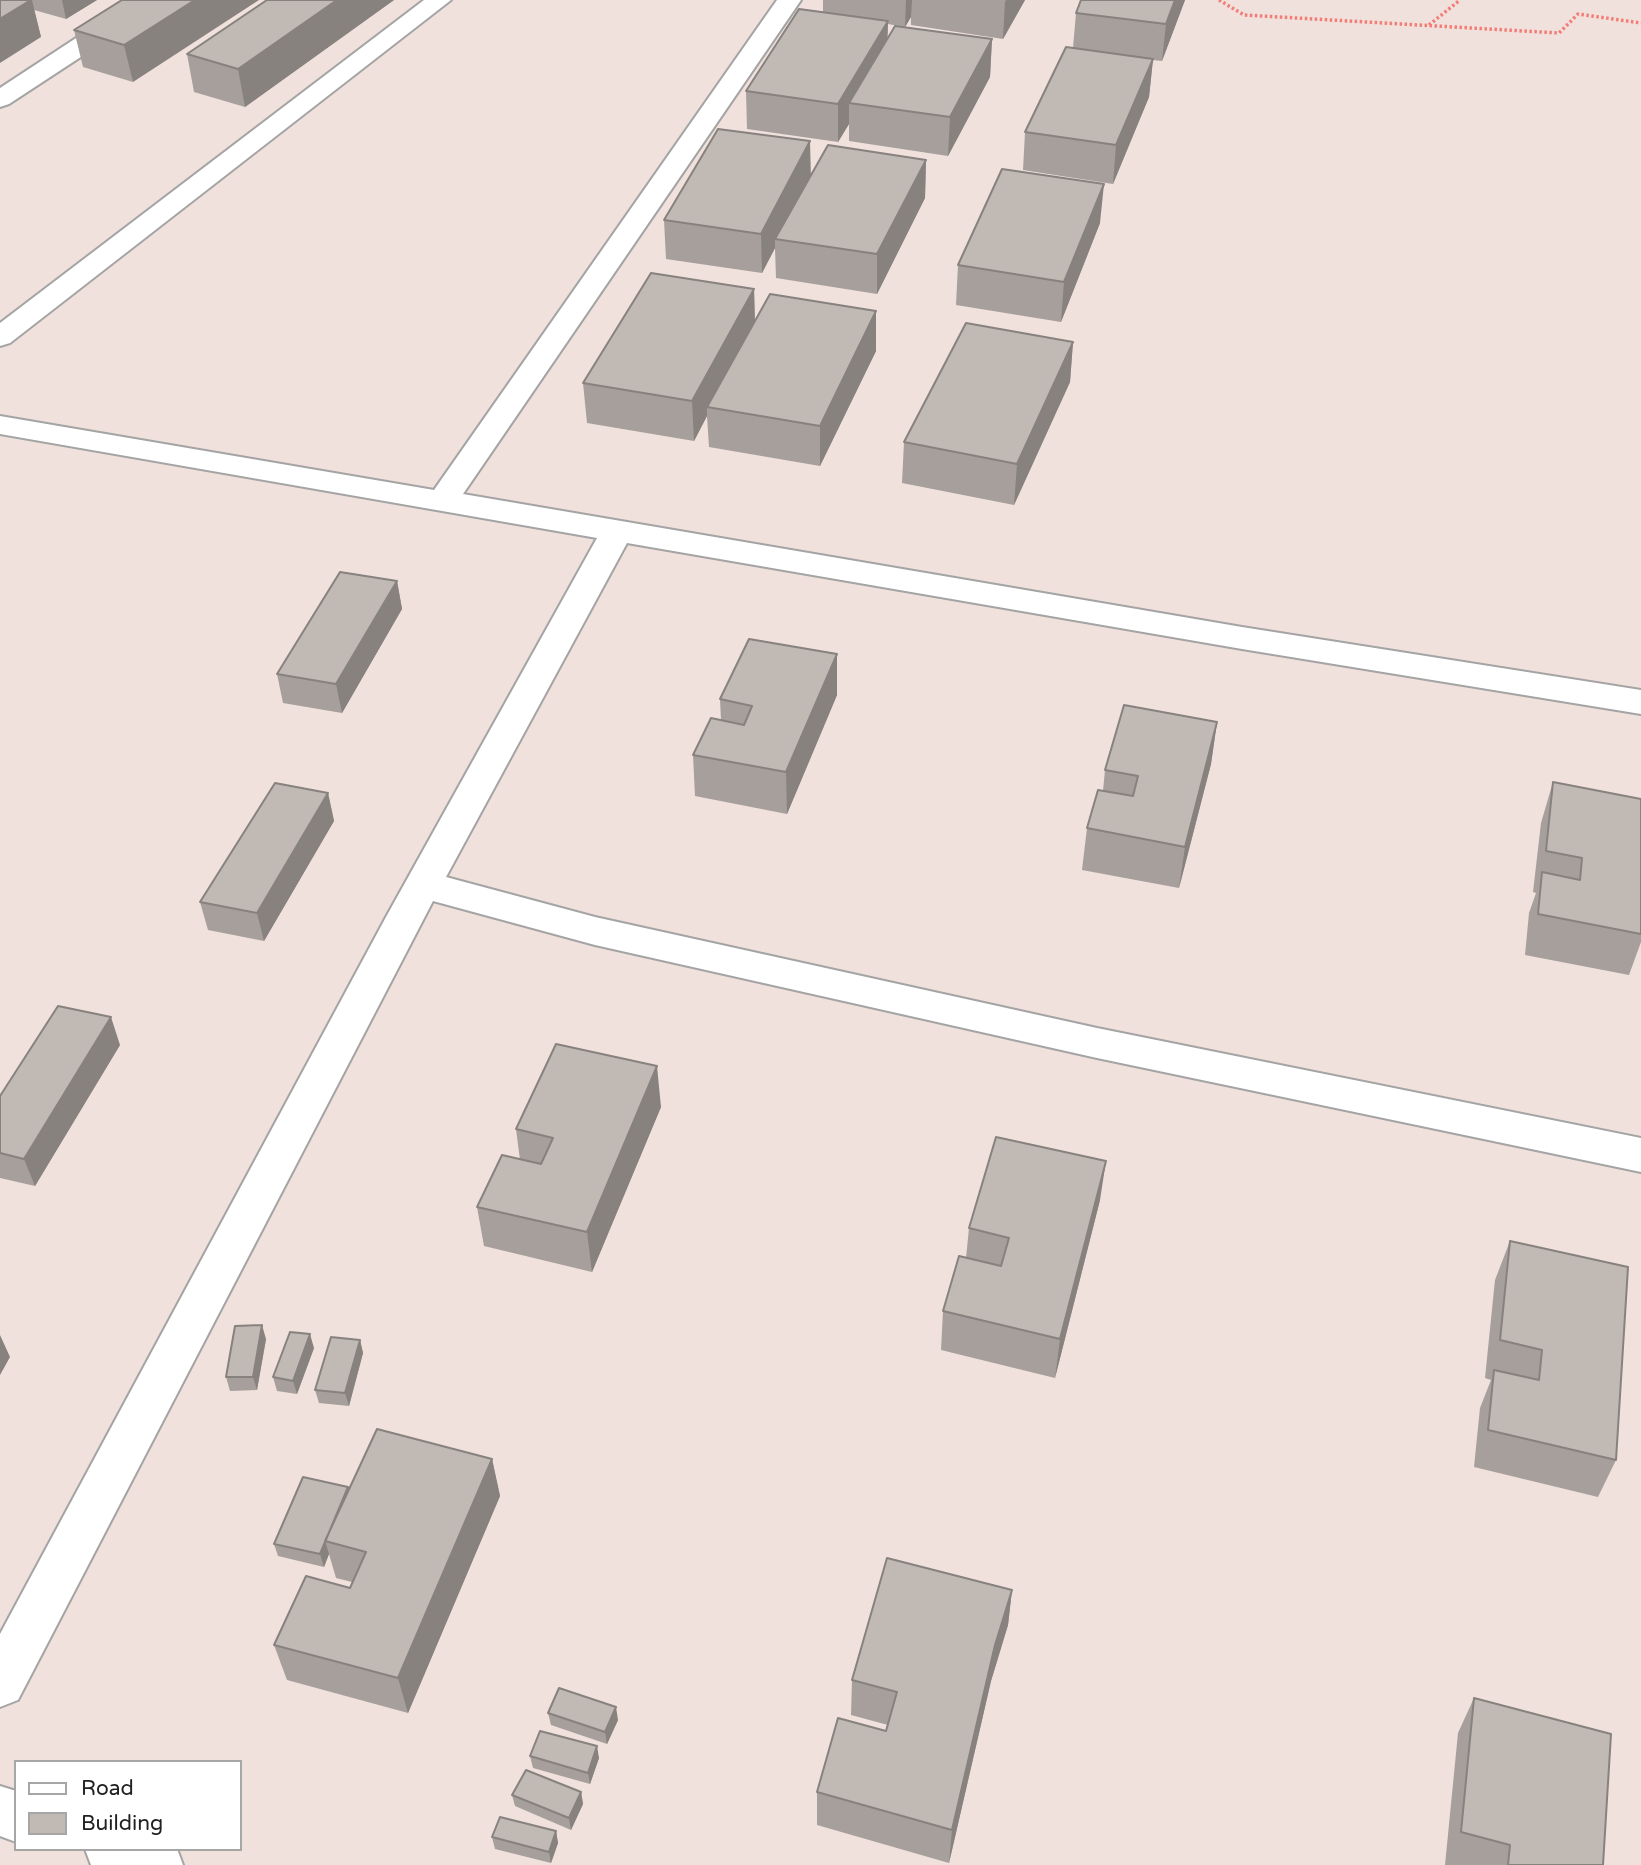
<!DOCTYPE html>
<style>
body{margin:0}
#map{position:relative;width:1641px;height:1865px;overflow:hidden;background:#f0ede7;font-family:"Varela Round",sans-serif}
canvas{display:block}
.legend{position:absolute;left:14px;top:1760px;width:228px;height:91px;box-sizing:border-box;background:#fff;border:2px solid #a6a6a6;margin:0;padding:9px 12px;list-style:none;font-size:21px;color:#202020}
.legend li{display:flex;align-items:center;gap:14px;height:35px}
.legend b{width:35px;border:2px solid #a6a6a6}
</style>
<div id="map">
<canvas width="1641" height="1865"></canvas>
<ul class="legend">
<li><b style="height:9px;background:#fff"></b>Road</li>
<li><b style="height:19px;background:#c1b9b4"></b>Building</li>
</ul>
</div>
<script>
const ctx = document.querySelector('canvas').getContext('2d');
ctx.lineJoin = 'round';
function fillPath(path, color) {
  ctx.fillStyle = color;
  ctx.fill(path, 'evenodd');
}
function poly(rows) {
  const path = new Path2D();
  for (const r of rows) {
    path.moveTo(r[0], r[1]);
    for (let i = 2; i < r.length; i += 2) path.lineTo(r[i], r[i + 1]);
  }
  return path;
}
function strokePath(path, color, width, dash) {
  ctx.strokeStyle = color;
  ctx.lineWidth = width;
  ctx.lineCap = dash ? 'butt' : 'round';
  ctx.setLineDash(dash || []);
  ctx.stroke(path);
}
fillPath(poly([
 [0,0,1641,0,1641,1865,0,1865],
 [16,1762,240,1762,240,1849,16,1849]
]), '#f1e1dc');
const street = poly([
 [134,0,163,0,160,5,9,104,0,107,0,88,134,0],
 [424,0,451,0,10,343,0,346,0,323,424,0],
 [777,0,801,0,463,494,1242,627,1641,690,1641,714,1242,649,627,543,446,877,595,917,1097,1028,1641,1138,1641,1172,1097,1058,595,945,433,901,18,1700,0,1707,0,1634,386,917,597,538,0,434,0,416,434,490,777,0],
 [0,1786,16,1791,16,1842,0,1836,0,1786],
 [85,1849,177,1849,183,1865,91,1865,85,1849]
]);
strokePath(street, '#a4a4a4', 4);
strokePath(poly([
 [1219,0,1244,15,1559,33,1578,14,1641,23],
 [1429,25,1460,0]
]), '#f37d76', 3.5, [2.5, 2.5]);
fillPath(street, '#fff');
fillPath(poly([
 [0,0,97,0,66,19,34,10,41,37],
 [122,0,133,82,83,67,74,30],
 [267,0,394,0,245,107,194,92,187,54],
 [823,0,1025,0,1003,39,911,25,911,17,905,27,888,24,887,38,992,39,990,77,948,156,849,141,849,124,838,142,747,129,746,91,823,12],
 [1185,0,1162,61,1153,60,1149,97,1113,184,1023,170,1025,132,1073,48,1076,13],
 [926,160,925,198,877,294,776,278,775,248,762,273,666,259,664,220,811,176],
 [1100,223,1061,322,956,305,958,265],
 [754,289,755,320,876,351,820,466,709,447,707,416,694,441,587,423,583,383],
 [1073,342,1070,382,1014,505,902,483,904,442],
 [397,581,402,609,342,713,283,703,277,674],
 [837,695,787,814,695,796,693,755,721,720,720,699],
 [1217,722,1211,764,1179,888,1082,870,1087,828,1103,791,1105,770],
 [1553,782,1641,799,1641,942,1629,975,1525,955,1529,913,1536,893,1533,892,1541,823],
 [328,793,334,821,264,941,208,930,200,902],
 [120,1045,35,1186,0,1178,0,1096],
 [661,1107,592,1272,484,1246,477,1207,520,1160,516,1129],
 [1100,1200,1055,1378,941,1350,943,1311,966,1258,969,1228],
 [1510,1241,1616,1460,1598,1497,1474,1467,1480,1408,1491,1380,1485,1378,1495,1280],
 [266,1339,257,1390,230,1391,226,1377],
 [360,1340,363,1353,349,1406,319,1403,315,1390],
 [314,1348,297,1394,277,1391,273,1377],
 [492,1459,500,1496,408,1713,287,1680,274,1645,350,1588,352,1582,336,1578,329,1554,324,1567,278,1556,274,1544,349,1490],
 [1012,1590,1008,1625,991,1681,949,1863,817,1825,817,1792,886,1731,888,1725,851,1715,852,1680],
 [1474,1698,1603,1865,1445,1865,1458,1733],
 [548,1713,618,1720,607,1744,551,1725],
 [530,1756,599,1758,590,1784,533,1768],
 [581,1792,583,1804,571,1830,515,1806,512,1795],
 [556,1831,558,1843,551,1863,495,1849,492,1837]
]), '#a69f9b');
fillPath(poly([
 [32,0,41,37,0,63,0,19],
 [62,0,97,0,66,19],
 [195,0,259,0,133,82,124,45],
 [337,0,394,0,245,107,238,69],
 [906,0,912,0,911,17,905,27],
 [1006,0,1025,0,1003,39,1005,2],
 [1175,0,1185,0,1162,61,1166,24],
 [888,21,887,58,849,103,849,124,838,142,838,104],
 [992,39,990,77,948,156,950,117],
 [1153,59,1149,97,1113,184,1116,145],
 [810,141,811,179,775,239,775,248,762,273,761,234],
 [926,160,925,198,877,294,877,254],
 [1104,184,1100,223,1061,322,1064,282],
 [754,289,755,329,707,407,707,416,694,441,692,401],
 [876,311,876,351,820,466,820,426],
 [1073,342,1070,382,1014,505,1017,464],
 [397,581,402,609,342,713,336,684],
 [837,654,837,695,787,814,786,772],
 [1217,722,1211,764,1179,888,1185,847],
 [328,793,334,821,264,941,257,913],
 [111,1017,120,1045,35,1186,24,1159],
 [657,1066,661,1107,592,1272,587,1232],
 [1106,1161,1100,1200,1055,1378,1060,1339],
 [262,1325,266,1339,257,1390,253,1377],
 [310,1334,314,1348,297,1394,293,1381],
 [0,1335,10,1357,0,1375],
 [360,1340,363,1353,349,1406,345,1393],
 [492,1459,500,1496,408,1713,398,1678],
 [325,1541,329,1554,324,1567,320,1554],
 [1012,1590,1008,1625,991,1681,949,1863,952,1830,995,1645],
 [616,1707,618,1720,607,1744,605,1732],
 [597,1746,599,1758,590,1784,588,1773],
 [581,1792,583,1804,571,1830,569,1818],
 [556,1831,558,1843,551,1863,549,1852]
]), '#87827e');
const building = poly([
 [0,0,31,0,0,19,0,0],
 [122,0,195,0,124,45,74,30,122,0],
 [267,0,337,0,238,69,187,54,267,0],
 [1081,0,1175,0,1166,24,1076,13,1081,0],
 [799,9,888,21,838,104,746,91,799,9],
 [895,26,992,39,950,117,849,103,895,26],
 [1066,47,1153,59,1116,145,1025,132,1066,47],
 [718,129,810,141,761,234,664,220,718,129],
 [828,145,926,160,877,254,775,239,828,145],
 [1002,169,1104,184,1064,282,958,265,1002,169],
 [651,273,754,289,692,401,583,383,651,273],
 [770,294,876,311,820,426,707,407,770,294],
 [966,323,1073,342,1017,464,904,442,966,323],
 [340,572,397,581,336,684,277,674,340,572],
 [749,639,837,654,786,772,693,755,711,718,744,725,752,706,720,699,749,639],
 [1124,705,1217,722,1185,847,1087,828,1098,790,1133,796,1138,776,1105,770,1124,705],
 [1553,782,1641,799,1641,934,1538,914,1542,872,1580,880,1582,858,1546,851,1553,782],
 [275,783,328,793,257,913,200,902,275,783],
 [58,1006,111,1017,24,1159,0,1153,0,1096,58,1006],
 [556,1044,657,1066,587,1232,477,1207,502,1155,541,1164,553,1138,516,1129,556,1044],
 [996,1137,1106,1161,1060,1339,943,1311,959,1256,1001,1266,1009,1238,969,1228,996,1137],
 [1510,1241,1628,1267,1616,1460,1488,1430,1494,1370,1539,1380,1542,1350,1500,1340,1510,1241],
 [262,1325,253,1377,226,1377,235,1326,262,1325],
 [290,1332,310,1334,293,1381,273,1377,290,1332],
 [331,1337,360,1340,345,1393,315,1390,331,1337],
 [377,1429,492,1459,398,1678,274,1645,306,1576,350,1588,366,1552,325,1541,377,1429],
 [303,1477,348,1487,320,1554,274,1544,303,1477],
 [887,1558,1012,1590,995,1645,952,1830,817,1792,838,1718,886,1731,897,1692,852,1680,887,1558],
 [559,1688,616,1707,605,1732,548,1713,559,1688],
 [1474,1698,1611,1734,1603,1865,1508,1865,1510,1845,1461,1832,1474,1698],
 [540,1731,597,1746,588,1773,530,1756,540,1731],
 [526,1770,581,1792,569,1818,512,1795,526,1770],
 [500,1817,556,1831,549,1852,492,1837,500,1817]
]);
fillPath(building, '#c1b9b4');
strokePath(building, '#87827e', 2);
</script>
